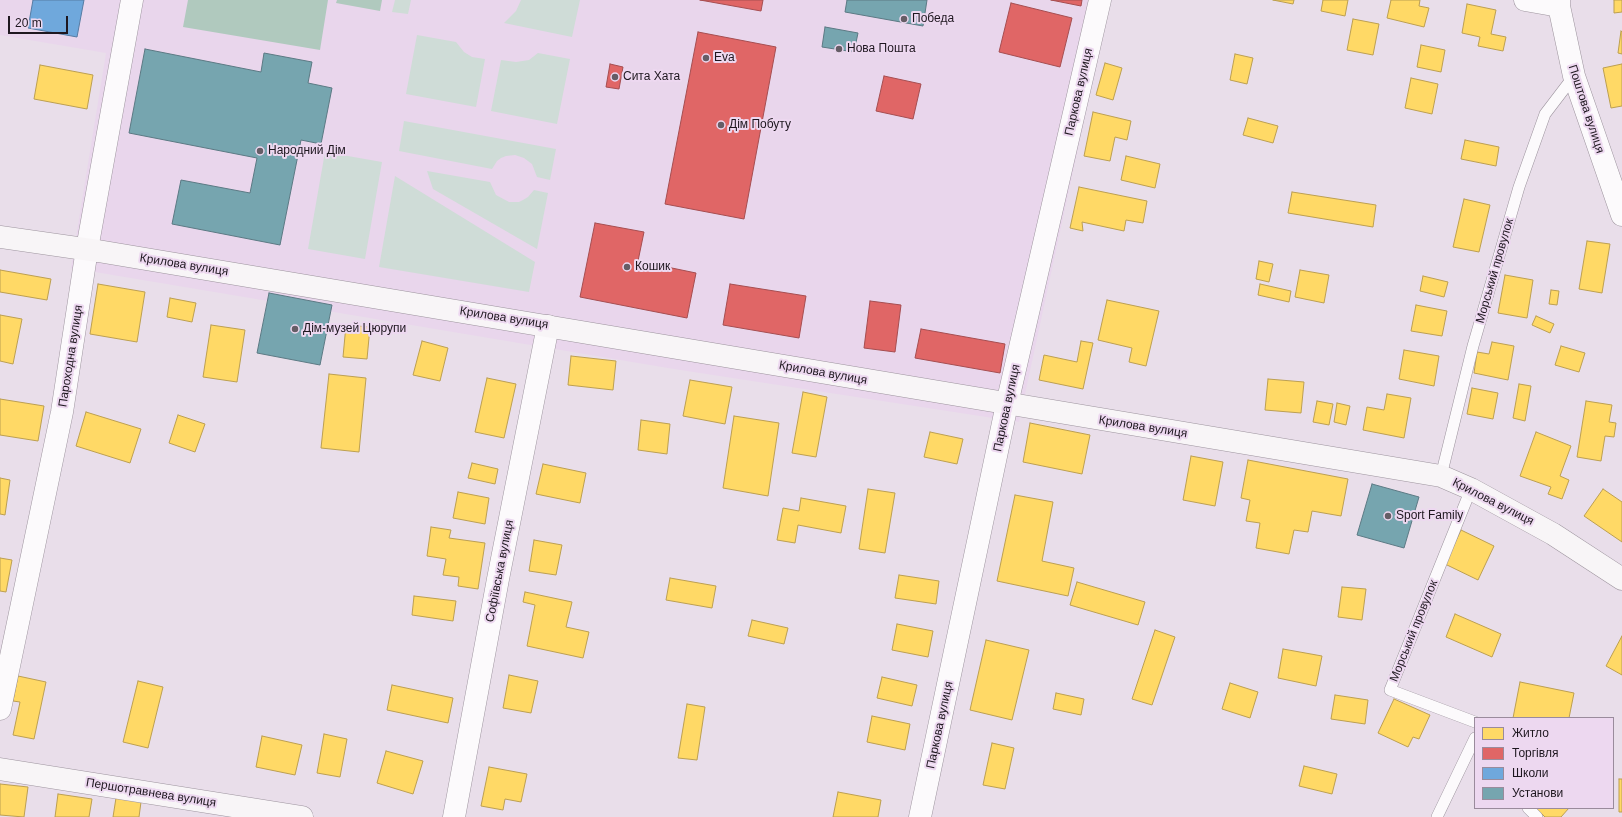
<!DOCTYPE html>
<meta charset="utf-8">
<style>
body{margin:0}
#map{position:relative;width:1622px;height:817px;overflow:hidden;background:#e9deea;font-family:Arial,sans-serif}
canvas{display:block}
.legend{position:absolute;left:1474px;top:717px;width:140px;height:92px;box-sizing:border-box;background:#edd8f0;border:1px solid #9a8b9c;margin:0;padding:5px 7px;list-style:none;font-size:12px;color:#1e171f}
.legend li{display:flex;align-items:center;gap:8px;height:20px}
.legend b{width:20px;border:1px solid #9a8b9c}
.scale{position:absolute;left:8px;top:16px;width:60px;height:18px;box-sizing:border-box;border:2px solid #1e171f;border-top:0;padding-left:5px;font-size:12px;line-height:14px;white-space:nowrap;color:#1e171f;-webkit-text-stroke:3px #edd8f0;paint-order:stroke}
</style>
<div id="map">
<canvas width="1622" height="817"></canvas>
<ul class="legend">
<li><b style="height:11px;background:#ffd966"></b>Житло</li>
<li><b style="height:11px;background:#e06666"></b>Торгівля</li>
<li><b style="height:11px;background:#6fa8dc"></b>Школи</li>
<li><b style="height:11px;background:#76a5af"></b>Установи</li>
</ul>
<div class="scale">20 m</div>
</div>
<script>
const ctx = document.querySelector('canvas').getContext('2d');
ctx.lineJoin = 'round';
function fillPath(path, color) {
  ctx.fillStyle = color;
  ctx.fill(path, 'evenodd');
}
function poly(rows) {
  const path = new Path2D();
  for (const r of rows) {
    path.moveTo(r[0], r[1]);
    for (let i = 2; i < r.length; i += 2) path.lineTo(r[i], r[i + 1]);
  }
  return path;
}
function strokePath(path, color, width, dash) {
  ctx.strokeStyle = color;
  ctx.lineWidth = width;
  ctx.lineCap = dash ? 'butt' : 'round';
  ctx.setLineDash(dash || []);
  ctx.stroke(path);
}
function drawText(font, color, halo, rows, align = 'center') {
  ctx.font = font + ' Arial,sans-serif';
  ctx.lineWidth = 4;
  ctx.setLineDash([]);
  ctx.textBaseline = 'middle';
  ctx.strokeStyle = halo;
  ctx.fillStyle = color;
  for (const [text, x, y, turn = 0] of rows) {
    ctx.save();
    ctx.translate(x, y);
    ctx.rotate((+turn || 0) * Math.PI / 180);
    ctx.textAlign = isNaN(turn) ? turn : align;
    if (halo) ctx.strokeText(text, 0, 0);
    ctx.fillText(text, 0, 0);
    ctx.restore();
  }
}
fillPath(poly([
 [0,0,1110,0,1019,422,674,369,71,268,106,53,0,35]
]), '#e9d6ec');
fillPath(poly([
 [395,0,411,0,408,14,392,12],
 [521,0,580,0,572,37,504,23,516,11],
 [417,35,456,42,464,52,472,57,485,59,476,107,406,94],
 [538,53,570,59,557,124,491,111,501,60,516,62,529,60],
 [404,121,556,149,550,180,537,177,532,164,524,158,515,155,506,156,501,158,497,161,492,169,399,151],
 [325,152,382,162,365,259,308,249],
 [427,171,490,182,496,195,509,202,519,202,523,200,528,197,534,190,548,193,537,249,433,189],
 [395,176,535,262,529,292,379,267]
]), '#cfdcd7');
fillPath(poly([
 [188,0,328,0,320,50,183,27],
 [337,0,382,0,380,11,336,3]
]), '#b0c9be');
const homes = poly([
 [1273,0,1294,0,1293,4,1273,0],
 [1323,0,1348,0,1345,16,1321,11,1323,0],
 [1391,0,1420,0,1419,6,1429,8,1424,27,1387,18,1391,0],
 [1614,0,1622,0,1622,12,1614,13,1614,0],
 [1467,4,1496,10,1491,34,1506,37,1503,51,1478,46,1480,37,1462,33,1467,4],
 [1353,19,1379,24,1373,55,1347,50,1353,19],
 [1621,31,1622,32,1622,54,1618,53,1621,31],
 [1421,45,1445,50,1441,72,1417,67,1421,45],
 [1235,54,1253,58,1247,84,1230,80,1235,54],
 [1105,63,1122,68,1113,100,1096,95,1105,63],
 [1622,64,1622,106,1611,108,1603,68,1622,64],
 [40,65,93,75,87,109,34,99,40,65],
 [1411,78,1438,84,1432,114,1405,108,1411,78],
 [1093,112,1131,121,1127,140,1115,137,1110,161,1084,156,1093,112],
 [1248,118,1278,126,1273,143,1243,135,1248,118],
 [1465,140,1499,147,1496,166,1461,159,1465,140],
 [1126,156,1160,164,1155,188,1121,180,1126,156],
 [1079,187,1147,201,1143,223,1126,220,1124,231,1082,222,1083,231,1070,228,1079,187],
 [1292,192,1376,205,1373,227,1288,213,1292,192],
 [1464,199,1490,205,1479,252,1453,247,1464,199],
 [1587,241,1610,244,1602,293,1579,289,1587,241],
 [1259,261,1273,264,1269,282,1256,279,1259,261],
 [0,270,51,279,47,300,0,292,0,270],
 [1300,270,1329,275,1324,303,1295,297,1300,270],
 [1505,275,1533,280,1527,318,1498,313,1505,275],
 [1423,276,1448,282,1444,297,1420,291,1423,276],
 [98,284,145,292,137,342,90,334,98,284],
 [1260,284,1291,291,1289,302,1258,295,1260,284],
 [1551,290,1559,291,1557,305,1549,304,1551,290],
 [170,298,196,303,192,322,167,317,170,298],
 [1107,300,1159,311,1146,366,1129,362,1132,348,1098,340,1107,300],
 [1416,305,1447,311,1442,336,1411,331,1416,305],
 [0,315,22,319,13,364,0,361,0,315],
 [1536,316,1554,324,1550,333,1532,325,1536,316],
 [211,325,245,330,237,382,203,377,211,325],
 [346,325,370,327,367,359,343,357,346,325],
 [422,341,448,348,440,381,413,375,422,341],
 [1081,341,1093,343,1083,389,1039,380,1044,355,1077,362,1081,341],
 [1492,342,1514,346,1508,380,1474,373,1477,352,1489,354,1492,342],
 [1561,346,1585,353,1579,372,1555,365,1561,346],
 [1404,350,1439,356,1434,386,1399,379,1404,350],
 [571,356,616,361,613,390,568,385,571,356],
 [329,374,366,378,359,452,321,448,329,374],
 [487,378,516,384,504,438,475,432,487,378],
 [1268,379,1304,382,1301,413,1265,410,1268,379],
 [690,380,732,387,725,424,683,416,690,380],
 [1519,384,1531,386,1525,421,1513,418,1519,384],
 [1472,388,1498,393,1493,419,1467,414,1472,388],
 [803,392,827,397,816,457,792,453,803,392],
 [1387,394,1411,398,1404,438,1363,430,1367,407,1384,410,1387,394],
 [0,399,44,406,38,441,0,435,0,399],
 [1317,401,1333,404,1329,425,1313,422,1317,401],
 [1586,401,1612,405,1609,422,1616,423,1614,437,1605,436,1601,461,1577,457,1586,401],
 [1337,403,1350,406,1346,425,1334,422,1337,403],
 [86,412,141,429,130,463,76,446,86,412],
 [178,415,205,424,195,452,169,443,178,415],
 [734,416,779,423,768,496,723,488,734,416],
 [641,420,670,424,667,454,638,450,641,420],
 [1030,423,1090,435,1082,474,1023,462,1030,423],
 [930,432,963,439,957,464,924,457,930,432],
 [1536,432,1571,446,1560,476,1569,480,1562,499,1548,494,1551,487,1520,476,1536,432],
 [1191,456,1223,462,1215,506,1183,500,1191,456],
 [1248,460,1348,479,1341,516,1312,511,1308,532,1294,530,1289,554,1256,548,1260,523,1246,521,1250,500,1241,498,1248,460],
 [472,463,498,469,495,484,468,478,472,463],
 [543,464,586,473,580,503,536,494,543,464],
 [0,478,10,480,5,515,0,514,0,478],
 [868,489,895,493,885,553,859,549,868,489],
 [1603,489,1622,502,1622,542,1584,516,1603,489],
 [458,492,489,498,485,524,453,518,458,492],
 [1015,495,1053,502,1042,561,1074,568,1068,596,997,581,1015,495],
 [801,498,846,506,841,533,798,525,795,543,777,540,783,508,799,511,801,498],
 [431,527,451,530,449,538,485,543,478,589,458,586,459,577,443,575,446,559,427,556,431,527],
 [1461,530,1494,546,1478,580,1445,564,1461,530],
 [534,540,562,545,556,575,529,571,534,540],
 [0,558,12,560,6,592,0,591,0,558],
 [899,575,939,581,936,604,895,598,899,575],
 [670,578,716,586,712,608,666,600,670,578],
 [1077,582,1145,602,1138,625,1070,605,1077,582],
 [1342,587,1366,589,1362,620,1338,617,1342,587],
 [525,592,572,602,566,627,589,632,583,658,527,646,535,605,523,602,525,592],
 [414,596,456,601,453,621,412,615,414,596],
 [1455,614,1501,634,1492,657,1446,637,1455,614],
 [752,620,788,628,784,644,748,636,752,620],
 [897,624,933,631,928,657,892,650,897,624],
 [1155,630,1175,637,1152,705,1132,699,1155,630],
 [1622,636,1622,675,1606,666,1622,636],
 [986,640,1029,650,1012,720,970,710,986,640],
 [1283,649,1322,656,1316,686,1278,678,1283,649],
 [509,675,538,681,531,713,503,708,509,675],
 [18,676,46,682,34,739,13,735,20,702,13,701,18,676],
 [882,677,917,685,912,706,877,698,882,677],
 [138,681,163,687,148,748,123,742,138,681],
 [1520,682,1574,693,1569,718,1513,718,1520,682],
 [1230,683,1258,692,1250,718,1222,709,1230,683],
 [392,685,453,698,448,723,387,710,392,685],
 [1056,693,1084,699,1081,715,1053,709,1056,693],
 [1335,695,1368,700,1365,724,1331,719,1335,695],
 [1394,699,1430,715,1419,739,1413,737,1408,747,1378,733,1394,699],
 [687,704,705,707,697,760,678,758,687,704],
 [872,716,910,724,905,750,867,742,872,716],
 [324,734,347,739,340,777,317,773,324,734],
 [262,736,302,745,295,775,256,767,262,736],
 [992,743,1014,748,1005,789,983,785,992,743],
 [386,751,423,761,413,794,377,783,386,751],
 [1304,766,1337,774,1332,794,1299,786,1304,766],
 [489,767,527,774,521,802,505,799,503,810,481,806,489,767],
 [1619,779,1622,779,1622,812,1619,812,1619,779],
 [0,784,28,787,24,817,0,815,0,784],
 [838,792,881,800,878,817,833,817,838,792],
 [58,794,92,799,89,817,55,817,58,794],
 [116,798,141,802,139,817,113,817,116,798],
 [1536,808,1569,808,1561,817,1545,817,1536,808]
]);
fillPath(homes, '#ffd966');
strokePath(homes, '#bc9f51', 1);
const shops = poly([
 [700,0,763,0,761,11,700,0],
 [1051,0,1082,0,1081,6,1051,0],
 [1011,3,1072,18,1060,67,999,52,1011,3],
 [698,32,776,47,744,219,665,204,698,32],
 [610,64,623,67,619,89,606,87,610,64],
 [884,76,921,84,913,119,876,111,884,76],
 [595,223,644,232,638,261,696,273,687,318,580,297,595,223],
 [730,284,806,296,799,338,723,325,730,284],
 [870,301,901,305,895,352,864,348,870,301],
 [921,329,1005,344,1000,373,915,358,921,329]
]);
fillPath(shops, '#e06666');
strokePath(shops, '#a64e51', 1);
const schools = poly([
 [33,0,84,0,77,37,28,28,33,0]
]);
fillPath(schools, '#6fa8dc');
strokePath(schools, '#577ca3', 1);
const public = poly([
 [847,0,927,0,923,26,845,12,847,0],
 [825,27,858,33,854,52,822,47,825,27],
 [145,49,261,72,264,53,312,62,308,83,332,88,321,144,301,140,280,245,172,224,181,180,250,193,257,158,129,133,145,49],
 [269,293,332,305,320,365,257,353,269,293],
 [1372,484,1419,497,1404,548,1357,535,1372,484]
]);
fillPath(public, '#76a5af');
strokePath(public, '#5c7a84', 1);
const lane = poly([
 [1441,476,1473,346,1519,187,1545,114,1574,76],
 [1471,489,1390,690,1475,722],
 [1528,808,1537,817],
 [1437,817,1475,738]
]);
const street = poly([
 [1525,0,1559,6],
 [1559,0,1559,6,1574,76,1622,215],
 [0,709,62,412,87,249,132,0],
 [454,817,498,579,548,326],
 [920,817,1007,404,1100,0]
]);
const secondary = poly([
 [0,237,98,251,1441,476,1471,489,1553,534,1622,579],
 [0,769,302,817]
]);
strokePath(lane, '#9d949e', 12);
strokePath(street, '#9d949e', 23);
strokePath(secondary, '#9d949e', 23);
strokePath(lane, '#fcfafc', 11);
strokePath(street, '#fcfafc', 22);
strokePath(secondary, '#f8f5f7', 22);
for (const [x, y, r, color] of [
 [904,19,4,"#655d66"],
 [839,49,4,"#655d66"],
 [706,58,4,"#655d66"],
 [615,77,4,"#655d66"],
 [721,125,4,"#655d66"],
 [260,151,4,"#655d66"],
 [627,267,4,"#655d66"],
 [295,329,4,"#655d66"],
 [1388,516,4,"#655d66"]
]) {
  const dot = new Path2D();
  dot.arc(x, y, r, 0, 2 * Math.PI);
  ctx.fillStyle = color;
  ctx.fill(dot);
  strokePath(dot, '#edd8f0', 1.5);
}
drawText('12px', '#1e171f', '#edd8f0', [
 ["Победа",912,19],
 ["Нова Пошта",847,49],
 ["Eva",714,58],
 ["Сита Хата",623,77],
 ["Дім Побуту",729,125],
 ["Народний Дім",268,151],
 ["Кошик",635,267],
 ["Дім-музей Цюрупи",303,329],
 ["Sport Family",1396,516]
], 'left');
drawText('12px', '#1e171f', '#edd8f0', [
 ["Паркова вулиця",1079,92,-77],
 ["Поштова вулиця",1586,109,72],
 ["Крилова вулиця",184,265,9],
 ["Морський провулок",1495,271,-74],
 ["Крилова вулиця",504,318,9],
 ["Пароходна вулиця",71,356,-81],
 ["Крилова вулиця",823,373,10],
 ["Паркова вулиця",1007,408,-78],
 ["Крилова вулиця",1143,427,9],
 ["Крилова вулиця",1493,502,27],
 ["Софіївська вулиця",500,571,-79],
 ["Морський провулок",1414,631,-68],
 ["Паркова вулиця",940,725,-78],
 ["Першотравнева вулиця",151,793,9]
]);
</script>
